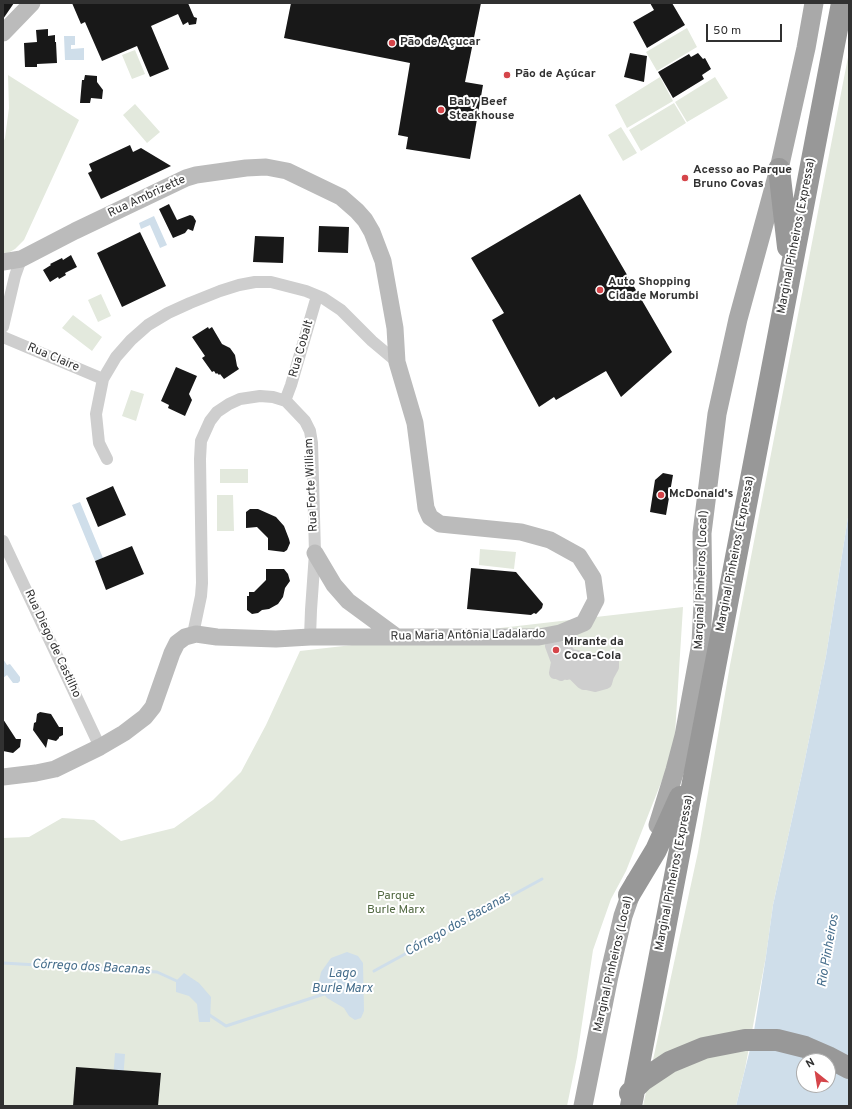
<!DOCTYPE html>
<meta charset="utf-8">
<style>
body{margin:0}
#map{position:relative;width:852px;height:1109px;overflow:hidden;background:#fff;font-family:Overpass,sans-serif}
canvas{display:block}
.frame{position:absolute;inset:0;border:4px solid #313131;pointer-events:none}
.north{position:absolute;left:796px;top:1053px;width:40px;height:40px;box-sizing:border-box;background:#fff;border:1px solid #adadad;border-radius:50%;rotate:330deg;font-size:11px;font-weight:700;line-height:16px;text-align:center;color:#313131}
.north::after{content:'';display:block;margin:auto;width:14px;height:18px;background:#d5454a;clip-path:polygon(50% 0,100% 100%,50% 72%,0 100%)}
.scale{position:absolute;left:706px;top:24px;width:76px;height:18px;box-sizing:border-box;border:2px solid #313131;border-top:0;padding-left:5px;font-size:12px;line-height:14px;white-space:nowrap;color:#313131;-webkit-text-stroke:3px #fff;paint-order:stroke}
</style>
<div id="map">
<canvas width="852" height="1109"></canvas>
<div class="frame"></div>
<div class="north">N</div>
<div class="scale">50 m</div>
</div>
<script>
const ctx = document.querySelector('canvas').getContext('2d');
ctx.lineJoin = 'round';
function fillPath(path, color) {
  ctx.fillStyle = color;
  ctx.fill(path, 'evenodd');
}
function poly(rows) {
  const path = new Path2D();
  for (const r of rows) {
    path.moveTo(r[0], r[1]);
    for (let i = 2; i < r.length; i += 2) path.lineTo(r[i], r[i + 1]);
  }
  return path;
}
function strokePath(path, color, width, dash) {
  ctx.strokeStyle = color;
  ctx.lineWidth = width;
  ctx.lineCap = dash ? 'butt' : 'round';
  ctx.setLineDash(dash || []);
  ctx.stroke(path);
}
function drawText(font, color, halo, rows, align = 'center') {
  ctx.font = font + ' Overpass,sans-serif';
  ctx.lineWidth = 4;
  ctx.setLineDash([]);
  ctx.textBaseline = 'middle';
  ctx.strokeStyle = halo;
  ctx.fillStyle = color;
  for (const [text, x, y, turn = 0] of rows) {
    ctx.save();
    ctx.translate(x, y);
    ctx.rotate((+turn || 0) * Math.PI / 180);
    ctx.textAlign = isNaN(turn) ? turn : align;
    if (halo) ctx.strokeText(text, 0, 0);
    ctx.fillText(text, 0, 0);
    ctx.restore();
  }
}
fillPath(poly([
 [687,28,697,47,657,71,646,52],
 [135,50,145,74,132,79,122,55],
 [849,52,849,511,826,656,803,769,773,905,766,956,745,1069,736,1106,643,1106,698,852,730,665],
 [8,75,79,120,24,240,15,249,3,256,3,143,5,138,9,108],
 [660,77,673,101,627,128,615,105],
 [715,77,728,98,687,122,675,102],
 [674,103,686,123,641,151,629,130],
 [135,104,160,132,147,143,123,115],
 [621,127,637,153,623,161,608,135],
 [101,294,111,316,98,322,88,300],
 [73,315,102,337,92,351,62,328],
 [131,390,144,394,136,421,122,416],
 [220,469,248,469,248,483,220,483],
 [217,495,233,495,234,531,217,531],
 [480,549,516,552,514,569,479,565],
 [683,607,674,750,626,871,611,899,593,950,577,1057,567,1106,3,1106,3,838,29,837,62,818,94,820,121,841,174,828,213,800,241,772,266,725,300,651]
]), '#e3e9dd');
fillPath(poly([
 [64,36,75,36,75,45,71,45,71,49,84,48,84,60,65,60],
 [154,216,167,245,160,248,150,225,141,229,139,223],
 [80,502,103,558,95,561,72,505],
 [849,511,849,1106,736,1106,753,1037,766,956,773,905,803,769,826,656],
 [804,1061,828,1061,828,1085,804,1085],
 [3,659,7,665,10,664,20,677,20,681,18,683,13,683,7,675,3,678],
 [347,952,358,956,363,963,364,1011,361,1018,355,1020,349,1016,344,1008,327,998,321,991,319,981,321,972,331,958],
 [184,973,199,983,211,997,210,1022,199,1022,197,1004,189,996,176,992,176,981],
 [115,1053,125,1054,123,1080,113,1079]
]), '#cfdeea');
strokePath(poly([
 [3,963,157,972,179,982],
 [374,971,542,879],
 [208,1014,226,1026,327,993]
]), '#cfdeea', 3);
fillPath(poly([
 [3,3,14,3,3,19],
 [72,3,188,3,194,17,197,18,196,24,189,25,188,22,183,25,178,14,151,26,169,69,150,77,137,46,102,61,85,22,81,24],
 [291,3,481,3,465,82,483,85,470,159,406,149,408,137,398,135,410,63,284,38],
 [650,3,672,3,685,25,647,48,633,22,654,10],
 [48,29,48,36,55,35,55,42,56,42,57,63,37,64,37,67,25,67,24,43,37,42,36,30],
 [630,53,647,56,644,82,624,77],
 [698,53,703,59,705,58,711,69,702,75,704,79,673,98,658,72,689,54,691,57],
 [85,75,97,76,97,82,103,90,102,99,91,98,90,103,80,103,82,80,84,80],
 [130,145,133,152,141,148,171,166,101,199,88,173,92,171,89,164],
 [580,194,672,352,621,397,606,371,556,400,554,397,539,407,492,320,504,313,471,258],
 [169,204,177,220,190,215,193,216,196,221,193,231,188,229,185,233,173,238,159,209],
 [319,226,349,227,348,253,318,252],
 [140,232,166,286,122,307,97,253],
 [255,236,284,237,283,263,253,262],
 [71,255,77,267,65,273,66,275,59,279,58,277,50,282,43,270,51,265,50,264,62,258,63,260],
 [208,327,209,329,212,327,222,344,230,348,235,355,237,366,239,369,224,379,220,374,219,375,217,373,216,374,214,371,212,372,202,358,205,356,192,337],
 [176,367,197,376,189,394,192,400,185,416,168,408,169,405,161,401],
 [663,473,673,475,666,515,650,512,655,480],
 [113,486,126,515,98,527,86,498],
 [250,509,258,509,276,517,284,526,289,539,290,543,287,550,284,552,268,550,268,538,257,527,246,528,246,512],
 [132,546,144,574,106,590,95,561],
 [471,568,516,572,543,604,542,608,536,614,534,613,531,615,467,609],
 [266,569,284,569,288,574,290,581,285,588,283,597,278,604,269,609,262,610,258,613,252,614,247,610,247,596,249,596,249,592,254,592,266,580],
 [40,712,51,714,59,727,63,727,63,735,59,737,59,738,56,741,48,739,46,748,33,730,34,723,36,722,37,714],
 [3,719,16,739,21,739,20,747,13,753,3,751],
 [76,1067,161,1073,158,1106,73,1106]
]), '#181818');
strokePath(poly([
 [3,327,15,276,21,259],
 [3,337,103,379],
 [285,401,291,385,317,296],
 [107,459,99,443,96,414,103,379,116,357,131,340,148,325,168,313,190,303,220,291,239,285,255,282,271,282,306,291,323,298,341,310,372,341,397,362],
 [3,541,100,747],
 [193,634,201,596,202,583,200,459,201,441,210,421,217,412,229,404,240,399,260,396,273,397,286,401,305,421,310,431,312,443,315,553,311,610,310,637],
 [555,673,557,662,551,646,557,645,562,664,559,674,561,675,563,660,560,647,568,651,567,674,572,672,574,662,571,655,577,656,585,663,601,658,613,659,613,667,608,676,606,683,595,686,582,683,574,675,580,677,584,684,602,682,608,668,607,662,599,665,590,665,579,661,576,670,585,679,600,677,604,672,603,668,598,670,586,666,580,666,583,676,586,676,593,675,599,672,588,669,584,669,586,676,592,673,585,673]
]), '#cecece', 12);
strokePath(poly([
 [3,33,32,3],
 [3,262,21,259,75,231,186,178,196,175,246,168,266,167,287,171,341,197,357,211,365,220,372,232,383,261,395,328,397,362,415,423,426,508,430,517,440,524,521,532,550,540,579,556,593,578,596,600,584,623,560,633,539,637,310,637,276,639,217,637,196,634,185,637,177,643,172,653,153,707,145,717,124,733,100,747,55,769,36,773,3,777],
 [315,553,334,585,348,601,397,637]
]), '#bbb', 17);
strokePath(poly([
 [658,825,675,770,684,736,701,643,703,603,702,533,717,414,738,319,779,169,806,48,814,3],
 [583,1106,609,976,623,916,635,882]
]), '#a9a9a9', 19);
strokePath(poly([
 [779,169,788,247],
 [629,895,656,850,680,797],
 [630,1093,643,1080,670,1062,704,1048,745,1040,777,1040,805,1047,828,1057,849,1068],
 [631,1106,842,3]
]), '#989898', 22);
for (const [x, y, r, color] of [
 [392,43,4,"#d5454a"],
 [507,75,4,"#d5454a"],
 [441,110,4,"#d5454a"],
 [685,178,4,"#d5454a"],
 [600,290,4,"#d5454a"],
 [661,495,4,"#d5454a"],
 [556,650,4,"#d5454a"]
]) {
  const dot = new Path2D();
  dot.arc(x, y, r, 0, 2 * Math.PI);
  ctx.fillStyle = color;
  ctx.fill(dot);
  strokePath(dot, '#fff', 1.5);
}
drawText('bold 12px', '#313131', '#fff', [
 ["Pão de Açucar",400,43],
 ["Pão de Açúcar",515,75],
 ["Baby Beef",449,103],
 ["Steakhouse",449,117],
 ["Acesso ao Parque",693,171],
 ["Bruno Covas",693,185],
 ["Auto Shopping",608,283],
 ["Cidade Morumbi",608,297],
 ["McDonald's",669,495],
 ["Mirante da",564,643],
 ["Coca-Cola",564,657]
], 'left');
drawText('12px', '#313131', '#fff', [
 ["Rua Ambrizette",147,197,-25],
 ["Marginal Pinheiros (Expressa)",797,236,-79],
 ["Rua Cobalt",302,349,-74],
 ["Rua Claire",53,358,23],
 ["Rua Forte William",312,485,-93],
 ["Marginal Pinheiros (Expressa)",736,554,-79],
 ["Marginal Pinheiros (Local)",702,580,-88],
 ["Rua Maria Antônia Ladalardo",468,636,-1],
 ["Rua Diego de Castilho",52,644,65],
 ["Marginal Pinheiros (Expressa)",675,873,-79],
 ["Marginal Pinheiros (Local)",614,964,-77]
]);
drawText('12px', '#526942', '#fff', [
 ["Parque",396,897],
 ["Burle Marx",396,911]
]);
drawText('italic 13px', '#466e8c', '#fff', [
 ["Córrego dos Bacanas",458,925,-29],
 ["Rio Pinheiros",829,951,-80],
 ["Córrego dos Bacanas",91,968,3],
 ["Lago",342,974],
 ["Burle Marx",342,989]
]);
</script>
